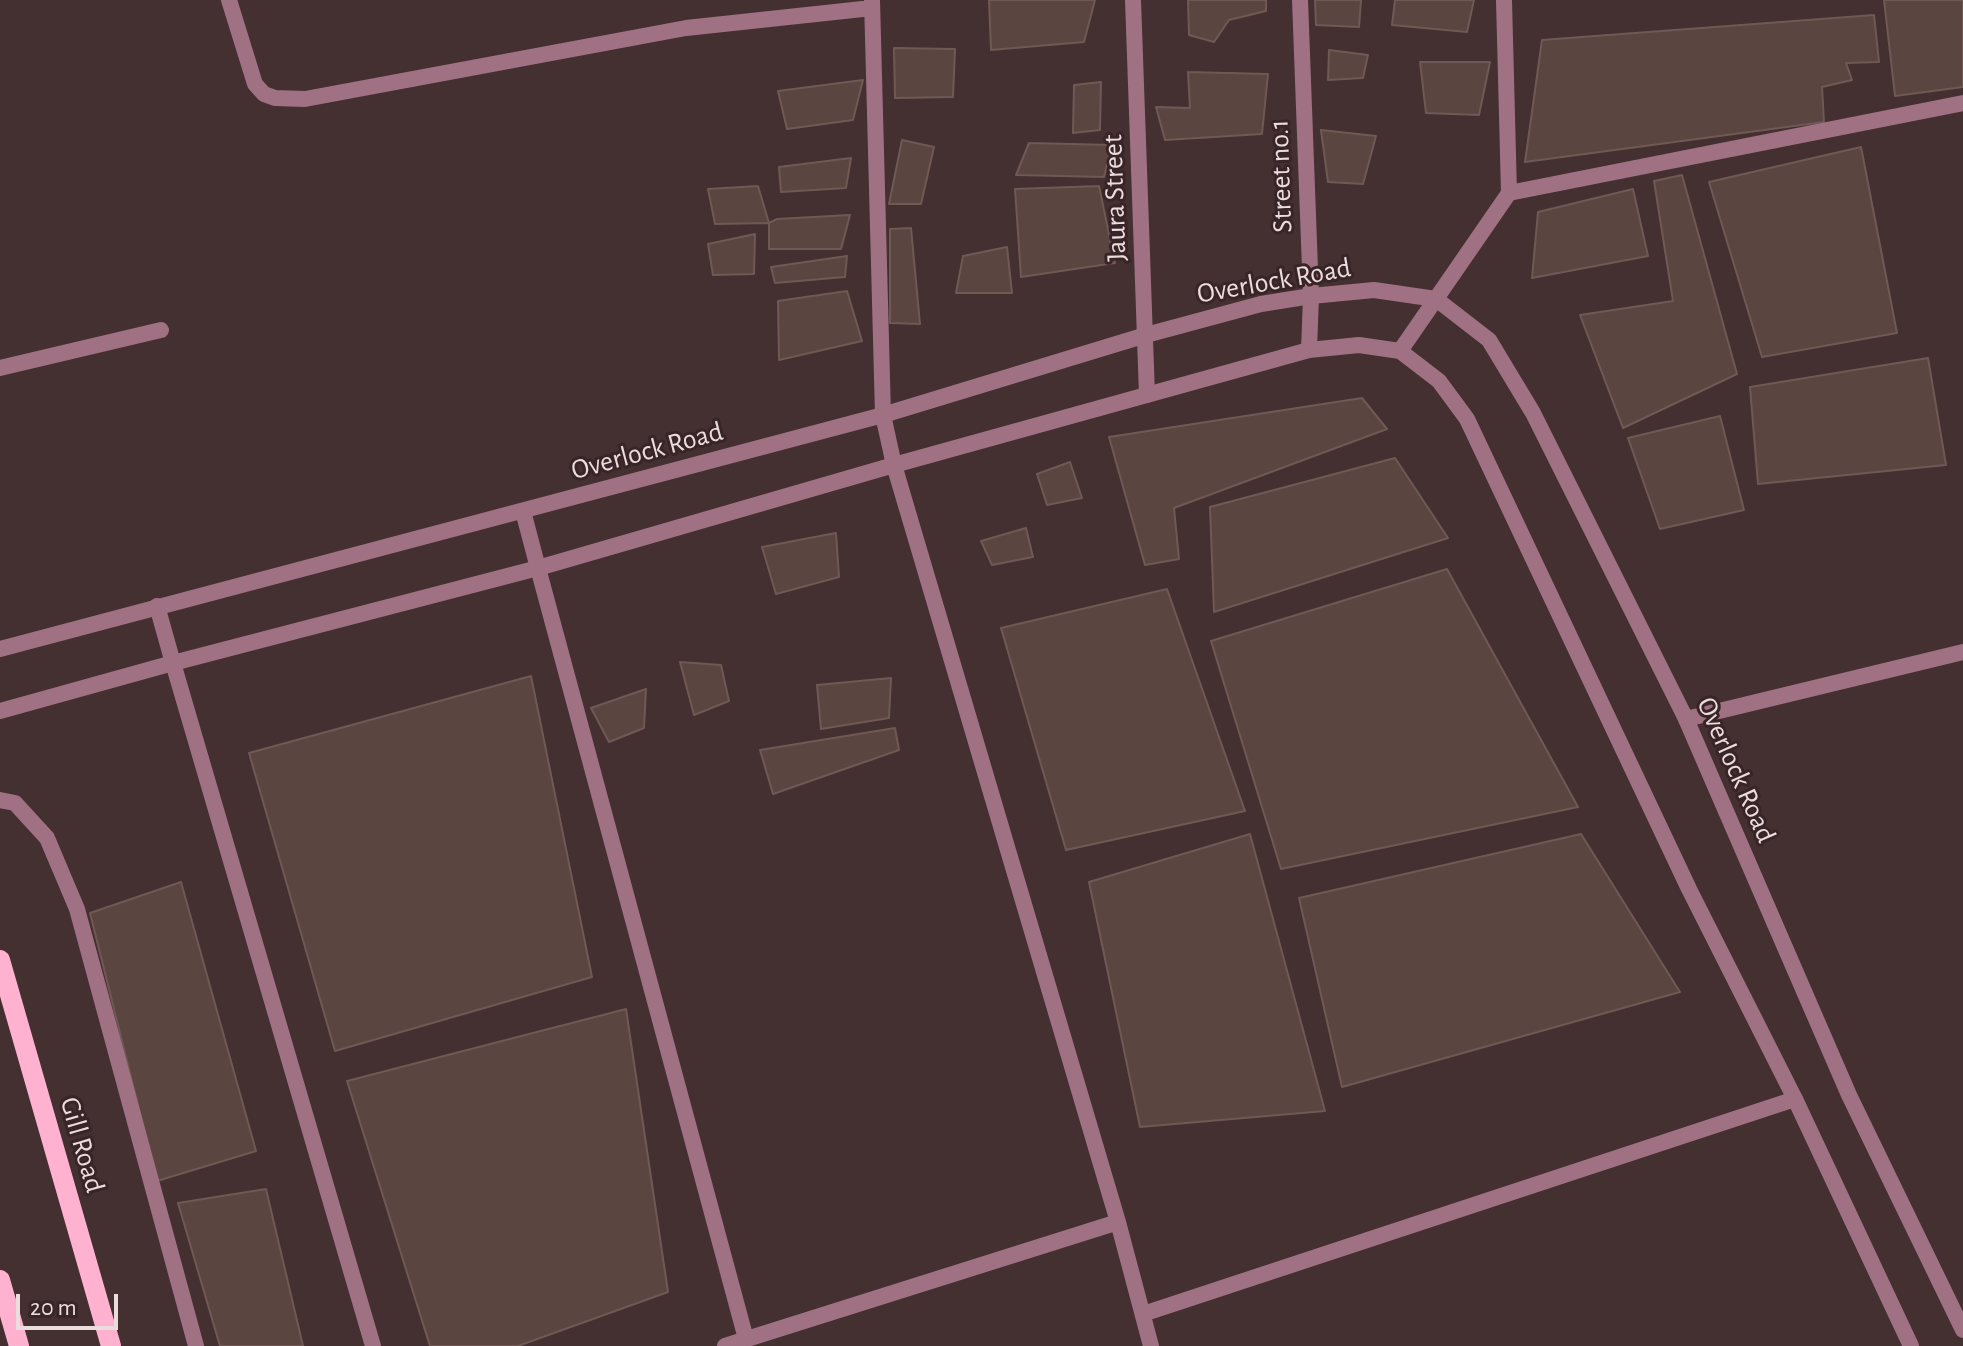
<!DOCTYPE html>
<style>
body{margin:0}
#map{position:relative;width:1963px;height:1346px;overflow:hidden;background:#442f31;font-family:"Alegreya Sans",sans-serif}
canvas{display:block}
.scale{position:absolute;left:16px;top:1294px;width:102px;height:36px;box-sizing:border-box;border:4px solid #ebddde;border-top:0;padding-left:10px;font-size:24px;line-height:28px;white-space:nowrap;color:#ebddde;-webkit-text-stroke:6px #392527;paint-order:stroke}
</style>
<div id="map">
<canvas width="1963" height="1346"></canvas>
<div class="scale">20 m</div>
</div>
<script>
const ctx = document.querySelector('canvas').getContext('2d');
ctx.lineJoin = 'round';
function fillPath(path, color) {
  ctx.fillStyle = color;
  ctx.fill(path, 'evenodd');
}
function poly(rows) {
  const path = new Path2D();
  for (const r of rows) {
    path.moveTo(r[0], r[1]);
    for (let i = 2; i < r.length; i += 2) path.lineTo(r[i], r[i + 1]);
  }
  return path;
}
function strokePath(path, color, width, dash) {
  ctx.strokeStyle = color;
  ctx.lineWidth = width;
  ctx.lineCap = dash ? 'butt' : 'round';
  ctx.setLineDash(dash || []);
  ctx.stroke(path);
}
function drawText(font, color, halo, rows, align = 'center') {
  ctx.font = font + ' "Alegreya Sans",sans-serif';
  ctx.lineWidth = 6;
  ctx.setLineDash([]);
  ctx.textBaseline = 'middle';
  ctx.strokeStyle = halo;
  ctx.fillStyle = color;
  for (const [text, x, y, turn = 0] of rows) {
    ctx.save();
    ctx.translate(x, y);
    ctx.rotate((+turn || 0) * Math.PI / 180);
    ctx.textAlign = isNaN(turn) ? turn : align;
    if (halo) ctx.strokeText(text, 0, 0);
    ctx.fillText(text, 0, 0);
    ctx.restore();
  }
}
const building = poly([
 [989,0,1095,0,1084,42,991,50,989,0],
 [1188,0,1266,0,1266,11,1229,20,1214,42,1189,35,1188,0],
 [1315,0,1361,0,1359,27,1316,25,1315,0],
 [1395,0,1474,0,1467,32,1392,25,1395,0],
 [1884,0,1963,0,1963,87,1895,96,1884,0],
 [1874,15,1879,62,1846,63,1852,80,1822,87,1824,122,1525,162,1542,40,1874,15],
 [894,48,955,49,953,97,895,98,894,48],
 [1329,50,1368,55,1363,78,1328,80,1329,50],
 [1420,62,1490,62,1479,115,1426,113,1420,62],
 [1188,72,1268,74,1262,134,1165,140,1156,107,1190,108,1188,72],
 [863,80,853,120,787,129,778,91,863,80],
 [1101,82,1100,130,1073,133,1074,85,1101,82],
 [1321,130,1376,136,1363,184,1328,182,1321,130],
 [902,140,934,147,921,204,889,204,902,140],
 [1029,143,1112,145,1104,177,1016,175,1029,143],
 [1861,147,1897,333,1762,357,1709,182,1861,147],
 [851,158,846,188,781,192,779,167,851,158],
 [1682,175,1737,374,1623,428,1580,315,1673,301,1654,181,1682,175],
 [758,186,769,223,715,224,708,189,758,186],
 [1099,186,1115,263,1021,277,1015,189,1099,186],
 [1633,189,1648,256,1532,278,1538,212,1633,189],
 [850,215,841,249,769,249,769,223,777,219,850,215],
 [911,228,920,324,890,323,890,229,911,228],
 [755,234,754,274,713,275,708,244,755,234],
 [1007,247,1012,293,956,293,963,256,1007,247],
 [847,256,845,277,775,283,771,267,847,256],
 [847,291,862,341,779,360,778,301,847,291],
 [1928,358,1946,465,1758,484,1750,387,1928,358],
 [1362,398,1387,429,1174,508,1179,559,1145,565,1109,437,1362,398],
 [1720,416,1744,510,1660,529,1628,438,1720,416],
 [1395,458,1448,538,1214,612,1210,507,1395,458],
 [1070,462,1082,498,1047,505,1037,474,1070,462],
 [1026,528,1033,557,992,565,981,541,1026,528],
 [836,533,839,577,776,594,762,547,836,533],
 [1447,569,1578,807,1281,869,1211,641,1447,569],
 [1167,589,1245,811,1066,850,1001,628,1167,589],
 [680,662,721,665,729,701,694,715,680,662],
 [531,676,592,977,335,1051,249,753,531,676],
 [891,678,889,718,821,729,817,685,891,678],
 [646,689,644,728,609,742,591,708,646,689],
 [895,728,899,750,773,794,760,750,895,728],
 [1250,834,1325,1111,1140,1127,1089,882,1250,834],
 [1581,834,1680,992,1342,1087,1299,898,1581,834],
 [181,882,256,1151,157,1181,90,913,181,882],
 [626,1009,668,1292,518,1346,430,1346,347,1081,626,1009],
 [266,1189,303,1346,220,1346,178,1203,266,1189]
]);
fillPath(building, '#5a4541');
strokePath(building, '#705955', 2);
strokePath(poly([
 [894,465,1118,1222,1151,1346],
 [538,568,746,1339],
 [173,663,373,1346],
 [1143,1314,1795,1099],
 [725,1346,1118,1222]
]), '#a07183', 16);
strokePath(poly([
 [229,0,255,84,264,94,275,98,305,99,686,28,872,8],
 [872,0,883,415,894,465],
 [1133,0,1147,395],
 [1300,0,1311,296,1309,350],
 [1509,193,1963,103],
 [1400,351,1509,193,1504,0],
 [0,368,161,330],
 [523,511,538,568],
 [157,606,173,663],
 [1686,719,1963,652],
 [0,800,15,803,47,838,77,909,196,1346]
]), '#a07183', 16);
strokePath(poly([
 [0,649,883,415,1146,335,1261,304,1311,296,1374,290,1436,299,1489,340,1533,413,1686,719,1849,1095,1963,1330],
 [0,711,173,663,538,568,894,465,1309,350,1359,345,1400,351,1439,381,1467,419,1689,889,1795,1099,1911,1346]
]), '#a07183', 16);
strokePath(poly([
 [0,960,111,1346],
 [0,1280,19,1346]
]), '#ffb2d0', 20);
drawText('28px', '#ebddde', '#392527', [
 ["Street no.1",1281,176,-92],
 ["Jaura Street",1115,198,-92],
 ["Overlock Road",1274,281,-10],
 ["Overlock Road",647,451,-15],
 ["Overlock Road",1736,770,66],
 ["Gill Road",82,1145,74]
]);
</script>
